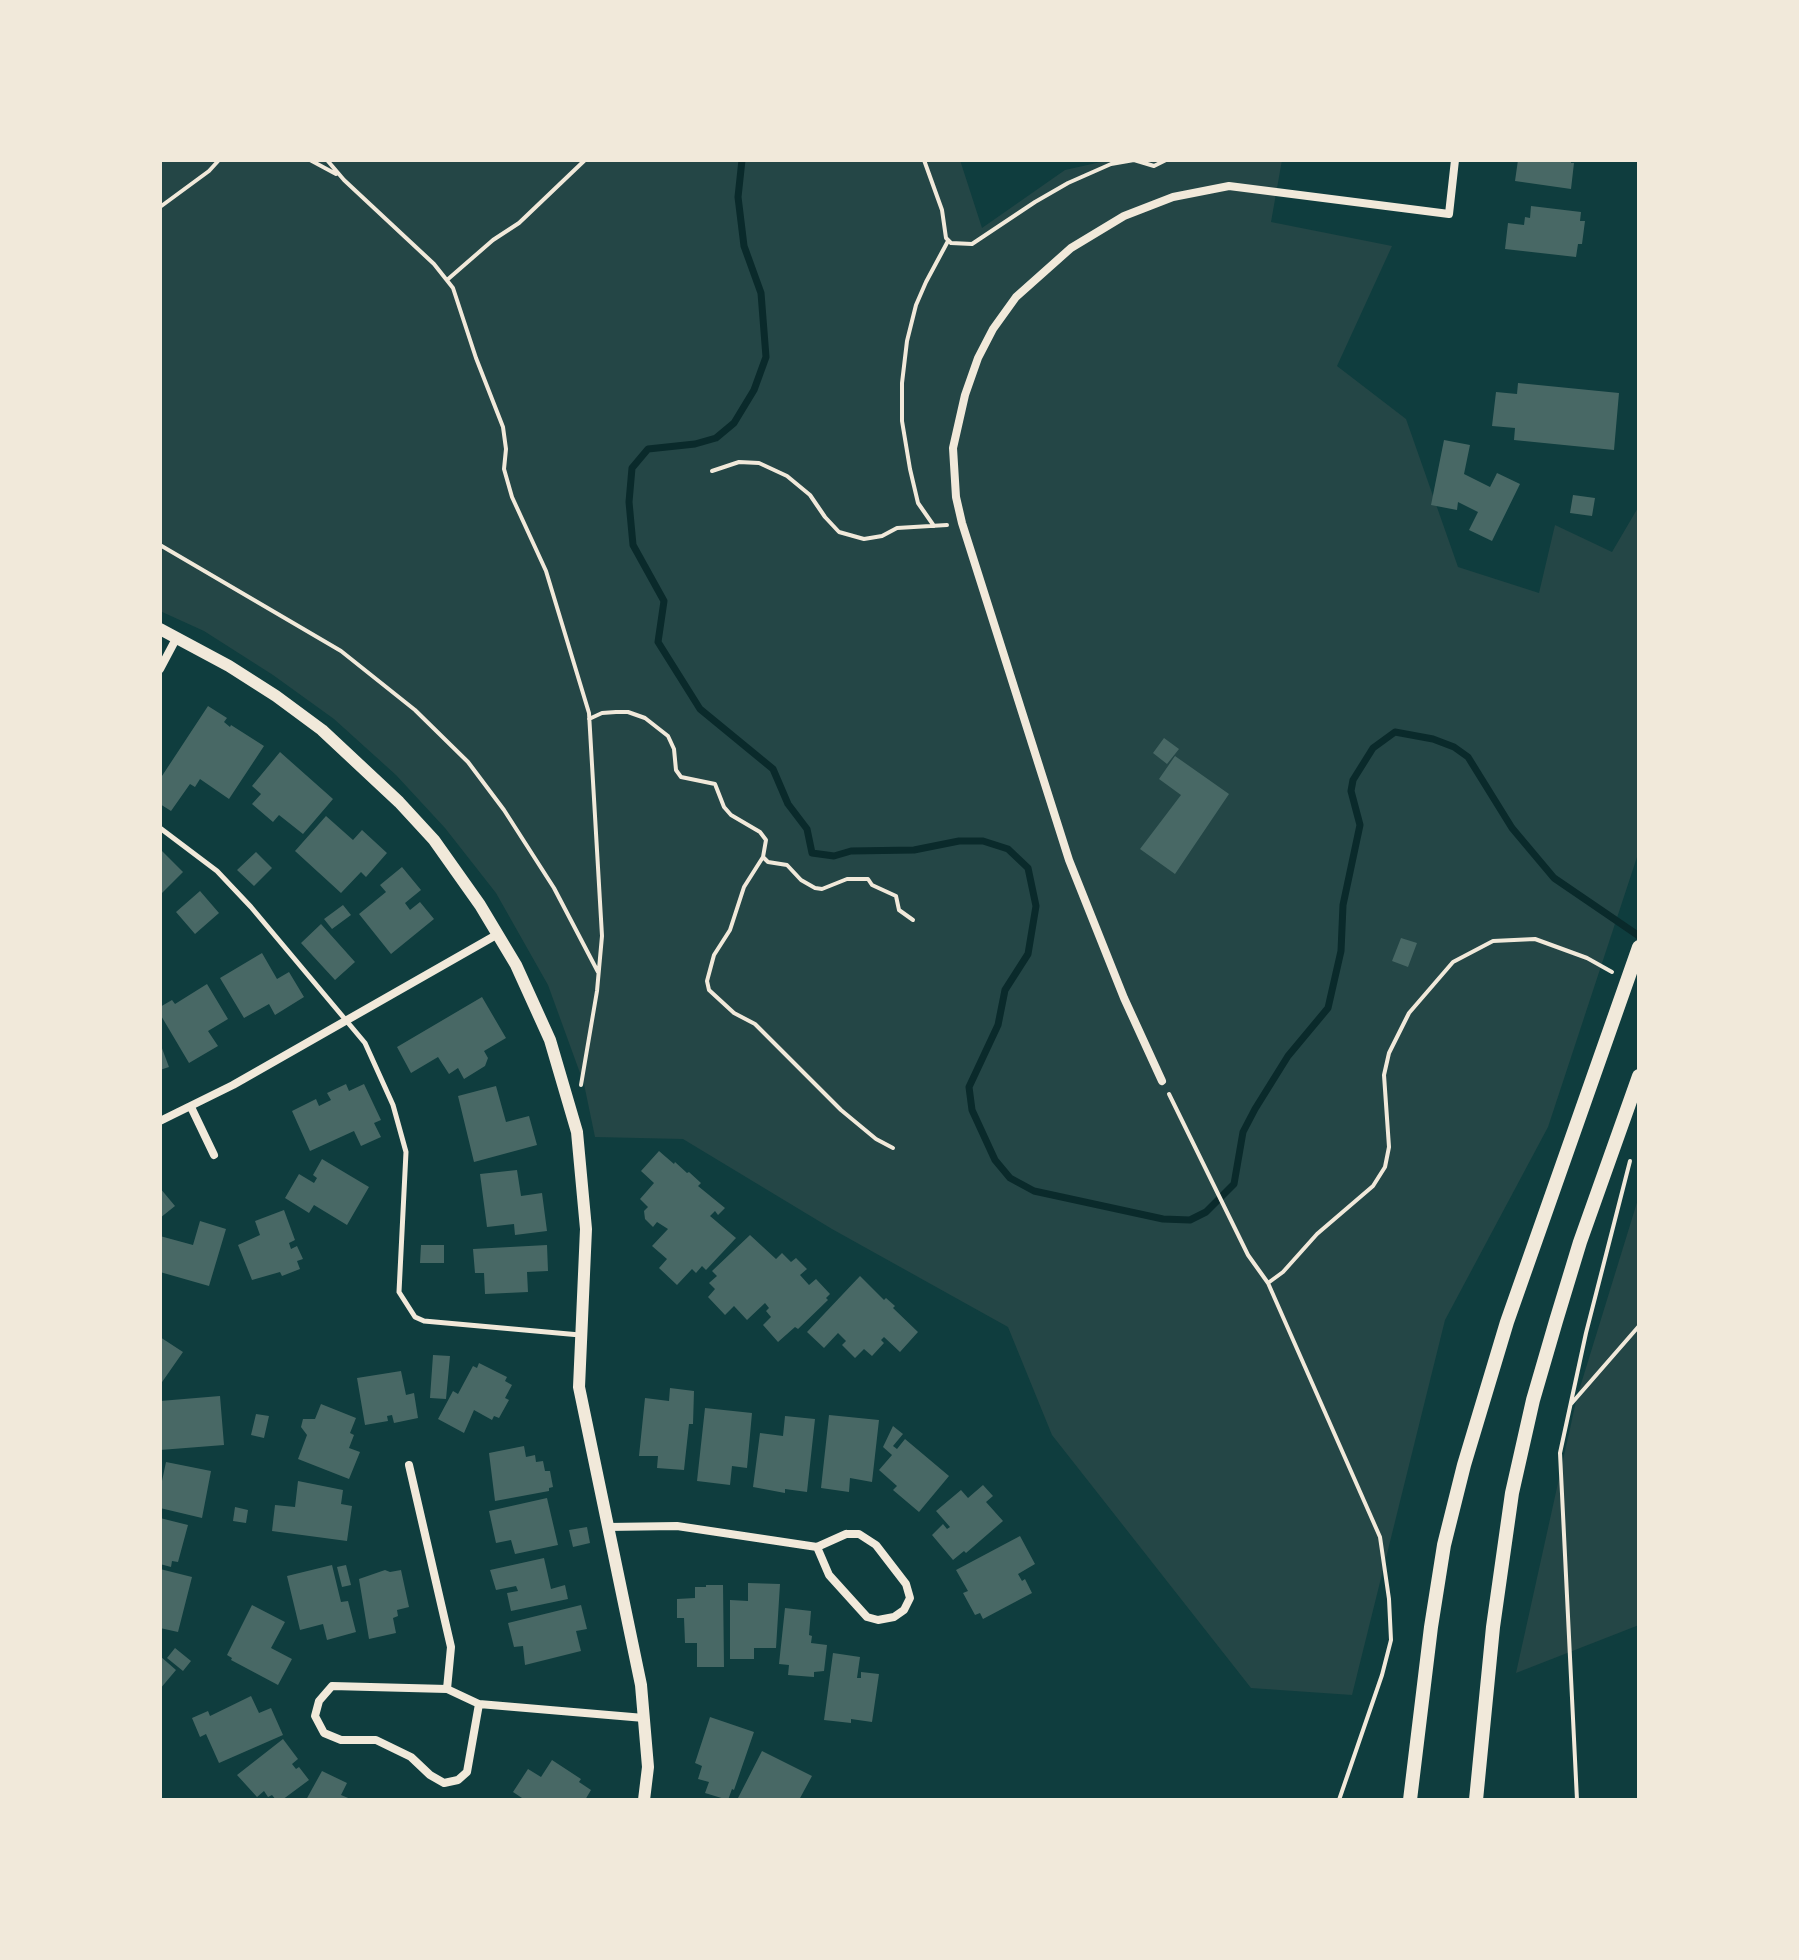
<!DOCTYPE html>
<style>
body{margin:0}
#map{position:relative;width:1799px;height:1960px;overflow:hidden;background:#0f3d3e;font-family:"Noto Serif",serif}
canvas{display:block}
.frame{position:absolute;inset:0;border:162px solid #f1e9da;pointer-events:none}
</style>
<div id="map">
<canvas width="1799" height="1960"></canvas>
<div class="frame"></div>
</div>
<script>
const ctx = document.querySelector('canvas').getContext('2d');
ctx.lineJoin = 'round';
function fillPath(path, color) {
  ctx.fillStyle = color;
  ctx.fill(path, 'evenodd');
}
function poly(rows) {
  const path = new Path2D();
  for (const r of rows) {
    path.moveTo(r[0], r[1]);
    for (let i = 2; i < r.length; i += 2) path.lineTo(r[i], r[i + 1]);
  }
  return path;
}
function strokePath(path, color, width, dash) {
  ctx.strokeStyle = color;
  ctx.lineWidth = width;
  ctx.lineCap = dash ? 'butt' : 'round';
  ctx.setLineDash(dash || []);
  ctx.stroke(path);
}
fillPath(poly([
 [160,160,960,160,982,228,1065,170,1110,160,1282,160,1271,222,1392,246,1337,366,1406,419,1458,567,1539,593,1555,525,1612,552,1639,506,1639,851,1548,1127,1445,1320,1352,1695,1251,1688,1052,1435,1008,1327,832,1229,683,1139,595,1137,584,1084,548,985,496,893,445,828,396,775,334,719,273,675,204,631,160,611],
 [1639,1196,1639,1625,1516,1673,1577,1397]
]), '#244646');
strokePath(poly([
 [742,160,738,197,744,246,761,293,766,357,754,390,734,423,716,438,695,444,648,449,632,468,629,502,633,545,664,601,658,642,700,709,773,769,788,804,807,829,812,853,834,856,851,851,914,850,959,841,983,841,1008,849,1028,868,1036,906,1028,954,1005,990,998,1025,969,1087,972,1110,995,1160,1010,1178,1034,1191,1163,1219,1190,1220,1206,1212,1234,1184,1243,1132,1255,1109,1288,1056,1328,1008,1341,951,1343,905,1360,825,1351,791,1353,780,1373,748,1395,732,1433,739,1454,747,1468,757,1512,828,1554,878,1639,936]
]), '#0a2a2b', 7);
fillPath(poly([
 [1518,160,1571,160,1571,163,1574,163,1571,189,1515,181],
 [1531,206,1581,212,1580,221,1585,221,1582,244,1578,244,1576,257,1505,249,1508,223,1524,225,1525,217,1530,218],
 [1518,383,1619,393,1614,450,1514,440,1515,428,1492,426,1496,392,1517,394],
 [1444,440,1470,445,1464,474,1490,487,1497,473,1520,484,1492,541,1469,530,1478,512,1458,502,1457,510,1431,505],
 [1573,495,1595,498,1592,516,1570,513],
 [208,706,227,718,224,722,230,727,231,725,264,746,229,799,200,779,195,787,190,784,171,811,160,804,160,779],
 [1164,738,1179,749,1167,764,1153,753],
 [280,752,333,799,303,834,279,815,273,822,252,804,261,794,252,786],
 [1175,756,1229,794,1175,874,1140,849,1181,795,1159,779],
 [326,816,353,840,362,830,387,853,366,877,361,872,341,893,295,851],
 [160,849,183,872,160,895],
 [256,852,272,868,254,886,237,870],
 [402,867,421,890,405,903,410,910,420,902,434,919,391,954,359,914,386,892,380,885],
 [200,891,219,913,195,934,176,912],
 [343,905,351,915,332,929,324,919],
 [321,924,355,962,335,980,301,943],
 [1401,938,1417,943,1408,967,1392,961],
 [262,953,277,979,289,972,304,997,275,1015,269,1004,244,1018,220,978],
 [207,984,228,1019,208,1031,218,1046,189,1063,160,1014,160,1007,172,1000,175,1004],
 [482,997,506,1038,484,1051,488,1058,485,1066,464,1079,458,1068,449,1074,438,1057,411,1073,397,1047],
 [160,1043,169,1067,160,1070],
 [346,1084,349,1091,364,1084,381,1120,374,1123,381,1137,361,1146,354,1131,310,1151,292,1111,316,1099,319,1106,331,1100,327,1093],
 [496,1086,506,1122,529,1116,537,1145,474,1162,458,1096],
 [659,1151,674,1164,675,1162,687,1173,689,1172,701,1183,698,1186,725,1208,718,1215,715,1211,710,1216,736,1238,706,1270,702,1266,696,1273,692,1269,677,1285,659,1268,667,1259,652,1246,668,1229,657,1222,653,1227,645,1219,644,1211,648,1207,640,1199,654,1183,641,1171],
 [322,1159,369,1187,347,1225,314,1205,309,1213,285,1198,299,1174,314,1183,317,1178,313,1175],
 [517,1170,521,1196,542,1193,547,1231,515,1235,514,1224,487,1227,480,1174],
 [160,1188,175,1206,160,1218],
 [284,1210,295,1240,289,1243,291,1249,297,1246,303,1259,297,1261,300,1269,282,1276,280,1272,252,1280,238,1245,260,1235,255,1221],
 [200,1221,226,1229,209,1286,160,1272,160,1236,193,1245],
 [750,1235,776,1259,782,1253,791,1262,796,1258,807,1269,800,1275,809,1285,816,1279,830,1294,826,1298,828,1300,798,1329,795,1327,778,1342,763,1325,771,1317,766,1311,769,1308,765,1303,747,1320,734,1306,725,1315,708,1297,715,1289,709,1283,717,1276,712,1271],
 [421,1245,444,1245,444,1263,420,1263],
 [547,1245,548,1271,527,1272,528,1292,485,1294,484,1273,475,1273,473,1249],
 [860,1276,884,1300,886,1298,895,1306,893,1308,918,1332,900,1352,884,1337,881,1340,884,1343,872,1356,864,1349,855,1358,842,1345,846,1341,838,1333,824,1348,807,1332],
 [160,1337,183,1352,160,1385],
 [433,1355,450,1356,446,1399,430,1398],
 [479,1363,507,1377,505,1381,512,1385,505,1398,509,1400,499,1418,494,1416,492,1420,474,1410,464,1433,438,1419,453,1391,458,1394,473,1366,477,1368],
 [401,1371,406,1395,414,1393,418,1418,394,1423,392,1415,387,1416,388,1421,365,1425,357,1378],
 [670,1388,694,1391,693,1424,689,1424,684,1470,657,1468,658,1456,639,1456,645,1398,669,1401],
 [220,1396,224,1445,160,1450,160,1401],
 [321,1404,356,1418,350,1433,354,1435,349,1448,360,1452,349,1479,298,1459,307,1435,301,1427,303,1419,315,1419],
 [705,1408,752,1413,747,1468,732,1466,730,1485,697,1481],
 [256,1414,269,1416,264,1438,251,1435],
 [829,1415,879,1420,872,1482,850,1478,849,1492,821,1488],
 [785,1416,815,1419,807,1492,785,1489,785,1493,753,1487,760,1433,783,1436],
 [893,1426,903,1434,893,1446,897,1449,905,1439,949,1476,919,1512,893,1490,897,1486,879,1470,892,1455,883,1447],
 [524,1446,526,1457,535,1455,536,1462,543,1461,545,1471,550,1471,553,1487,549,1488,549,1491,495,1501,489,1453],
 [166,1462,211,1471,202,1518,160,1508,160,1481,162,1481],
 [298,1481,343,1490,341,1504,352,1506,347,1541,272,1531,275,1505,295,1507],
 [983,1485,993,1496,986,1502,1003,1521,966,1553,964,1551,953,1560,932,1535,943,1524,947,1529,950,1527,936,1511,961,1490,968,1498],
 [547,1498,558,1545,515,1554,511,1540,496,1543,489,1511],
 [235,1507,248,1510,246,1523,233,1521],
 [160,1518,188,1525,178,1562,172,1561,171,1567,160,1564],
 [587,1527,590,1543,573,1547,569,1530],
 [1020,1536,1035,1564,1018,1574,1022,1581,1025,1579,1032,1593,983,1619,980,1613,975,1615,963,1593,968,1591,956,1570],
 [544,1558,551,1589,565,1585,568,1599,511,1611,507,1593,518,1591,516,1586,496,1590,490,1570],
 [332,1565,341,1602,348,1601,356,1632,327,1640,323,1624,300,1630,287,1576],
 [346,1565,351,1585,342,1587,337,1567],
 [160,1569,192,1577,178,1632,160,1628],
 [385,1570,390,1572,401,1570,409,1607,397,1610,398,1616,393,1618,396,1633,369,1639,359,1579],
 [748,1583,780,1584,776,1648,754,1648,754,1659,730,1659,730,1600,748,1601],
 [706,1585,723,1585,724,1667,697,1667,697,1643,685,1643,684,1618,677,1618,677,1599,695,1598,695,1587,706,1587],
 [252,1605,285,1622,271,1648,292,1659,278,1685,231,1660,232,1658,227,1655],
 [581,1605,587,1629,576,1631,581,1651,525,1665,523,1646,514,1647,508,1623],
 [785,1608,811,1611,809,1635,812,1636,811,1643,827,1645,824,1671,814,1672,814,1677,788,1675,789,1665,779,1664],
 [175,1648,191,1661,183,1671,167,1658],
 [833,1653,860,1657,857,1678,861,1678,861,1672,879,1674,872,1722,851,1719,851,1723,824,1720],
 [160,1656,176,1670,160,1689],
 [251,1696,259,1713,271,1708,283,1735,219,1763,206,1734,200,1737,192,1718,208,1711,210,1716],
 [710,1717,754,1732,734,1790,732,1789,728,1800,705,1793,709,1782,698,1779,702,1766,695,1763],
 [283,1739,298,1759,292,1764,296,1769,299,1767,309,1780,282,1800,276,1800,272,1795,268,1797,264,1791,257,1797,237,1775],
 [762,1751,812,1776,799,1800,737,1800],
 [552,1760,581,1779,579,1782,591,1790,585,1800,525,1800,513,1792,528,1769,541,1777],
 [322,1771,347,1783,341,1795,353,1800,306,1800]
]), '#486865');
strokePath(poly([
 [310,160,336,174],
 [327,160,344,180,434,264,453,288,476,358,503,427,506,449,504,469,512,497,546,571,589,713,602,936,597,991,581,1085],
 [924,160,942,210,946,238,951,243,972,244,1035,202,1068,183,1111,164,1134,160,1154,166,1166,160],
 [160,207,209,171,219,160],
 [447,280,493,240,519,223,585,160],
 [712,471,739,462,759,463,787,476,810,495,825,517,839,532,864,539,882,536,897,528,947,525],
 [934,526,918,503,910,469,902,421,902,383,907,341,916,305,926,282,948,241],
 [160,545,341,651,415,710,468,762,504,810,554,888,598,972],
 [589,719,602,713,616,712,628,712,645,718,668,736,674,749,676,770,681,777,715,784,724,807,731,815,760,832,766,840,763,857,768,862,787,865,801,880,815,888,822,889,847,879,868,879,872,885,896,896,899,910,913,920],
 [763,857,744,887,730,930,714,955,707,981,709,990,734,1013,755,1024,841,1110,876,1139,893,1148],
 [1169,1094,1248,1255,1268,1283],
 [1571,1404,1639,1326],
 [1339,1800,1382,1675,1391,1640,1389,1599,1380,1537,1268,1283,1283,1272,1317,1234,1373,1186,1385,1167,1389,1147,1384,1075,1389,1053,1409,1013,1453,962,1493,941,1535,939,1587,958,1612,972],
 [1577,1800,1560,1453,1586,1333,1630,1161]
]), '#f1e9da', 4);
strokePath(poly([
 [160,828,217,871,251,907,365,1043,393,1105,406,1152,399,1292,415,1317,424,1321,580,1335]
]), '#f1e9da', 5);
strokePath(poly([
 [160,669,177,637],
 [1162,1081,1124,998,1069,860,962,523,956,497,953,448,965,395,978,358,993,329,1016,297,1071,248,1124,216,1173,197,1229,186,1449,214,1455,160],
 [191,1107,214,1155],
 [160,1121,233,1085,498,934],
 [409,1465,451,1647,447,1689,479,1704,644,1718],
 [607,1527,677,1526,817,1547],
 [846,1534,859,1534,876,1545,906,1584,910,1598,904,1610,894,1617,878,1620,867,1617,829,1575,817,1547,846,1534],
 [447,1689,332,1686,319,1701,315,1716,324,1733,341,1740,376,1740,411,1757,430,1775,444,1783,458,1780,467,1772,479,1704]
]), '#f1e9da', 8);
strokePath(poly([
 [160,629,229,666,276,696,322,730,399,802,434,840,480,905,516,965,550,1040,577,1132,586,1229,579,1387,641,1685,648,1767,644,1800]
]), '#f1e9da', 12);
strokePath(poly([
 [1410,1800,1431,1627,1444,1545,1464,1465,1507,1322,1639,947],
 [1476,1800,1493,1627,1512,1493,1533,1400,1556,1321,1580,1242,1639,1076]
]), '#f1e9da', 14);
</script>
